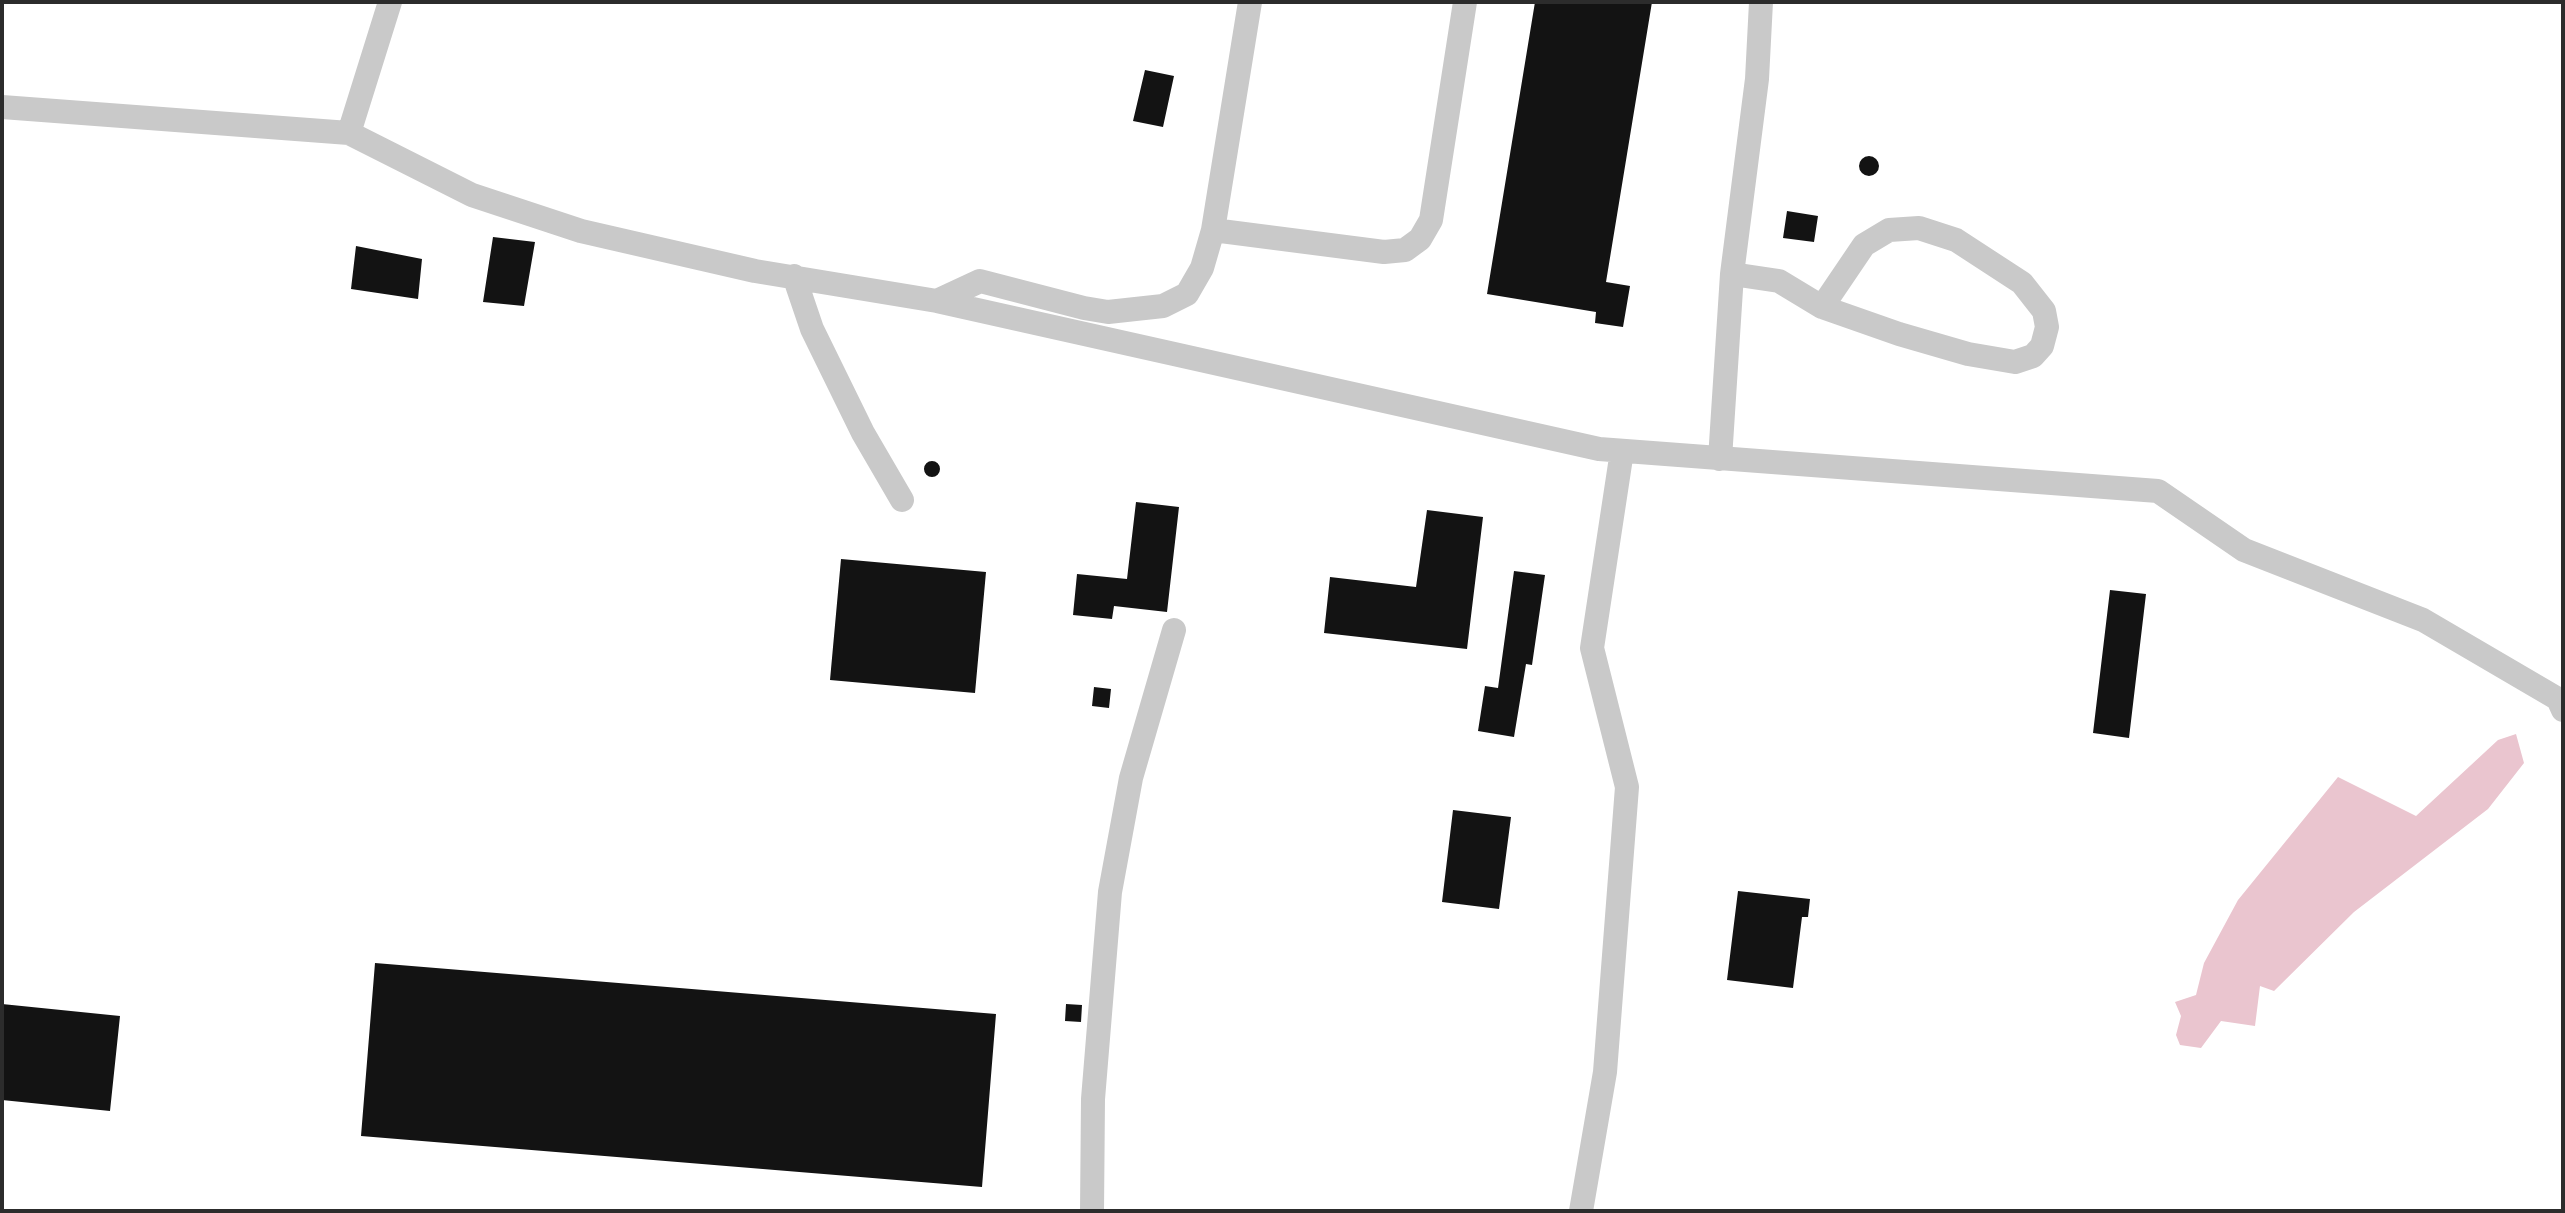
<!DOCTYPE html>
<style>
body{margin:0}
#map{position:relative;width:2565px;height:1213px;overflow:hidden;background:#fff;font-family:Raleway,sans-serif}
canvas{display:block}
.frame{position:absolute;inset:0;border:4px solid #2c2c2c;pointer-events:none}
</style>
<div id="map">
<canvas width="2565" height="1213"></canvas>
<div class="frame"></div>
</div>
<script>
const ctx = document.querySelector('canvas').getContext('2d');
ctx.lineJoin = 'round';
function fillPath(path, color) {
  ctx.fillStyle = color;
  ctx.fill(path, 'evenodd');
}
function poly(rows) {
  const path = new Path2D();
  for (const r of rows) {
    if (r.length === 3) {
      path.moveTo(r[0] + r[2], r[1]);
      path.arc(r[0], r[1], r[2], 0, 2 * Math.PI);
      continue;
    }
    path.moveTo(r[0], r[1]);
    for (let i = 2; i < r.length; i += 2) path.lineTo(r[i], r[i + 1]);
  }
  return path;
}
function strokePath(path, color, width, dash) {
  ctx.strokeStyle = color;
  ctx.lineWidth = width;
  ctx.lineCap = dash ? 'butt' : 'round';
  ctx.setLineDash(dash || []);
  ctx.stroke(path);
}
fillPath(poly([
 [2516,734,2524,763,2488,809,2354,912,2274,991,2260,986,2255,1026,2221,1021,2201,1048,2180,1045,2176,1035,2181,1016,2175,1002,2196,995,2204,963,2238,900,2338,777,2416,816,2498,740]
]), '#eac5cf');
fillPath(poly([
 [1535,2,1652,2,1606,282,1630,286,1623,327,1595,323,1596,312,1487,294],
 [1145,70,1174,76,1163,127,1133,121],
 [1869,166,10],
 [1787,211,1818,216,1814,242,1783,238],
 [493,237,535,242,524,306,483,302],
 [356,246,422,259,418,299,351,289],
 [932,469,8],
 [1136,502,1179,507,1167,612,1114,606,1112,619,1073,615,1077,574,1127,579],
 [1427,510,1483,517,1467,649,1324,633,1330,577,1416,587],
 [841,559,986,572,975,693,830,680],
 [1514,571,1545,575,1532,665,1526,664,1514,737,1478,731,1485,686,1498,688],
 [2110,590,2146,594,2129,738,2093,733],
 [1094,687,1111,689,1109,708,1092,706],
 [1453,810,1511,817,1499,909,1442,902],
 [1738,891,1810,899,1808,917,1802,917,1793,988,1727,980],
 [375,963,996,1014,982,1187,361,1136],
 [2,1004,120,1016,110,1111,2,1100],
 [1066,1004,1082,1005,1081,1022,1065,1021]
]), '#131313');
strokePath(poly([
 [2,107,349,133,472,195,581,231,755,271,937,301,1599,449,2158,491,2244,550,2423,620,2558,699,2563,710],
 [349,133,390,2],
 [1213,230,1384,252,1405,250,1420,239,1431,220,1465,2],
 [1732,274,1779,281,1822,307,1899,334,1968,354,2015,362,2033,356,2042,346,2047,327,2044,311,2022,283,1956,240,1919,228,1889,230,1864,245,1822,307],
 [794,276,812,329,863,433,902,500],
 [937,301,980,281,1084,308,1108,312,1163,306,1187,294,1202,268,1213,230,1250,2],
 [1720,459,1732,274,1757,79,1761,2],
 [1092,1211,1093,1099,1110,892,1131,778,1174,630],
 [1581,1211,1605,1072,1627,787,1592,648,1622,451]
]), '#c9c9c9', 24);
</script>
